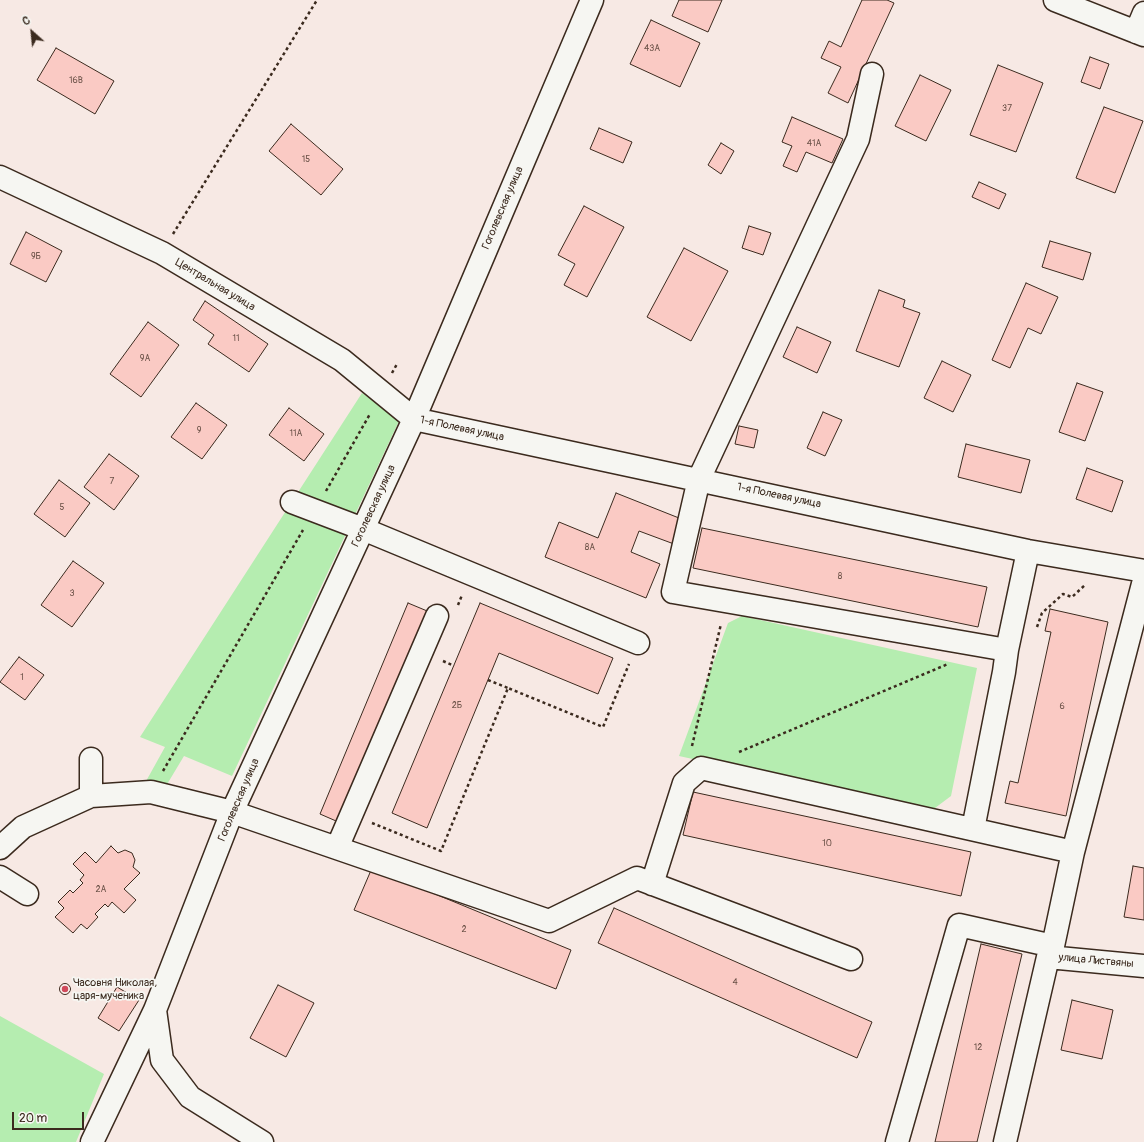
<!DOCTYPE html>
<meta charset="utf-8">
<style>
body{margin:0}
#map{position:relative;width:1144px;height:1142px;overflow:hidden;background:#f7e9e4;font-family:Pangolin,sans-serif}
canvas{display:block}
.north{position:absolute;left:12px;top:12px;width:40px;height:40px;-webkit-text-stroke:3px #f6f6f2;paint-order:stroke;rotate:333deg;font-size:11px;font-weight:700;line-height:16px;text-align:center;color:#3b2a1e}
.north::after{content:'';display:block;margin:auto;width:14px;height:18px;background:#3b2a1e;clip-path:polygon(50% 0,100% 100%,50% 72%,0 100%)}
.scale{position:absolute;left:12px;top:1112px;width:72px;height:18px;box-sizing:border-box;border:2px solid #3b2a1e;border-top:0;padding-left:5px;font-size:12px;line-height:14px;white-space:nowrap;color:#3b2a1e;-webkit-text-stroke:3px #f6f6f2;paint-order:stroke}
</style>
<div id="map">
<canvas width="1144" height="1142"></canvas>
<div class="north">С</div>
<div class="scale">20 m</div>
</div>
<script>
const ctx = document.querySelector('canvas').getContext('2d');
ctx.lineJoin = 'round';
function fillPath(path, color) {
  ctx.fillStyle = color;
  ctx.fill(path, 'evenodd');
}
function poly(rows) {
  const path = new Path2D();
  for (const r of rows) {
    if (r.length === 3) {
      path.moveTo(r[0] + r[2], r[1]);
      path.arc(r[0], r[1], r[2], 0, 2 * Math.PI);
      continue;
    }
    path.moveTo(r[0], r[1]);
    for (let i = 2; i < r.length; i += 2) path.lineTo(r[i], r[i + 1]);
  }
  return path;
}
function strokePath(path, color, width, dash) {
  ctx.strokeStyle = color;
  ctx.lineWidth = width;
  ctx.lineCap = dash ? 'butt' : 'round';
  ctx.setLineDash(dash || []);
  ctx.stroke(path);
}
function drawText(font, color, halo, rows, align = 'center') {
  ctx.font = font + ' Pangolin,sans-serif';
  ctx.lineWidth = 3.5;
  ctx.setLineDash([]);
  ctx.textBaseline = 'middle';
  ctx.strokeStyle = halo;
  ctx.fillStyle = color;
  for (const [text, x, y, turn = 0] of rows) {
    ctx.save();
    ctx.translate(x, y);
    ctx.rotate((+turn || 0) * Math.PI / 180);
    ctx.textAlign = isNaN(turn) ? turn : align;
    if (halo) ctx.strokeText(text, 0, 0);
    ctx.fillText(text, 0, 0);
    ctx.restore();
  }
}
fillPath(poly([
 [362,393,400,419,232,776,184,756,163,791,145,783,165,747,140,737],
 [742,616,977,668,951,796,931,811,679,756,728,623],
 [0,1016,104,1074,76,1142,0,1142]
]), '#b5edb0');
const building = poly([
 [679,0,722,0,708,32,672,16,679,0],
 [862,0,887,0,894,3,848,103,828,93,841,67,821,58,829,41,841,47,862,0],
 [651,20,700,43,680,87,630,64,651,20],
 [56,48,114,81,95,114,37,80,56,48],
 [1090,57,1109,64,1100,89,1081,82,1090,57],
 [998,65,1043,83,1016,152,970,135,998,65],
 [920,75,951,90,926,141,895,126,920,75],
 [1104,107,1143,121,1115,193,1076,178,1104,107],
 [792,117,843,139,832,163,806,152,797,172,783,166,792,146,782,142,792,117],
 [291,124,343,169,321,195,269,151,291,124],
 [599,128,632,142,623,163,590,149,599,128],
 [721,143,734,151,721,174,708,165,721,143],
 [979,182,1006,194,999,209,972,197,979,182],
 [584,206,624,227,587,297,564,285,575,264,558,255,584,206],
 [749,226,771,233,763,255,742,248,749,226],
 [26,232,62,251,46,282,10,264,26,232],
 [1050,241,1091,253,1083,280,1042,267,1050,241],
 [684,248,728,271,691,341,647,317,684,248],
 [1026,283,1058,297,1041,334,1028,328,1010,368,992,360,1026,283],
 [879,290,905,300,903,307,920,313,899,367,856,351,879,290],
 [205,301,268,344,249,372,208,344,214,335,193,320,205,301],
 [148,322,179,345,141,397,110,374,148,322],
 [797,327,831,342,817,373,783,357,797,327],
 [942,361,971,375,953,412,924,398,942,361],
 [1077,383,1103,392,1085,441,1059,432,1077,383],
 [196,403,227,425,202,459,171,437,196,403],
 [289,408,324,434,304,461,269,435,289,408],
 [823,412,842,420,825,456,807,448,823,412],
 [739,426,758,430,754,448,735,444,739,426],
 [966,444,1030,460,1021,493,958,477,966,444],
 [109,454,139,476,114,510,84,487,109,454],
 [1087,468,1123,481,1112,512,1076,499,1087,468],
 [59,480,90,503,65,537,34,514,59,480],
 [616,493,684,520,674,544,639,531,631,552,660,564,646,598,545,557,559,522,598,538,616,493],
 [702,528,987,587,978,627,693,568,702,528],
 [73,561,104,583,72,627,41,605,73,561],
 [408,603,432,613,343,824,320,814,408,603],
 [480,603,613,658,598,694,499,653,427,828,392,813,480,603],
 [1050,609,1108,622,1066,816,1005,803,1010,781,1018,783,1051,632,1045,631,1050,609],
 [19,657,44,675,25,700,0,682,19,657],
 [693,792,971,852,961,896,683,835,693,792],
 [111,846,118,853,125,850,132,853,135,860,133,867,140,873,124,889,136,900,124,913,112,902,108,907,105,904,95,914,98,917,87,929,81,924,73,933,55,917,64,908,58,902,70,890,73,893,83,883,80,880,84,875,73,864,85,852,96,863,111,846],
 [1133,866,1144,868,1144,920,1124,917,1133,866],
 [372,868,571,950,556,989,354,910,372,868],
 [614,908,872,1022,857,1058,598,943,614,908],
 [981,944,1022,954,977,1142,935,1142,981,944],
 [65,989,5.5],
 [278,985,314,1003,286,1057,250,1038,278,985],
 [117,987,139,1000,119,1031,98,1018,117,987],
 [1072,1000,1113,1010,1102,1059,1061,1050,1072,1000]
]);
fillPath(building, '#facac4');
strokePath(building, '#3b2a1e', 1);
const minor = poly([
 [1055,0,1144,35],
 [1136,32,1144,13],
 [872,74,858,139,699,479,673,592,1007,650,1028,551],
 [0,177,162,253,342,360,414,419,1028,551,1144,571],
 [292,502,363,529,638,643],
 [91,796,91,759],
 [973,829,1004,672,1007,650],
 [0,848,23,827,91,796,151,792,232,812,549,921,637,878,851,959],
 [337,848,437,616],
 [0,877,27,894],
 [652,884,684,783,701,768,1073,852],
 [1048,957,1144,966],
 [155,1010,162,1060,190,1097,262,1142],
 [92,1142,155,1010,232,812,414,419,592,0],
 [897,1142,959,925,1053,946],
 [1005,1142,1048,957,1053,946,1073,852,1144,580]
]);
strokePath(minor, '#3b2a1e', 25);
strokePath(poly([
 [173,234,317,0],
 [392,373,397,364],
 [326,491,370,414],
 [458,605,462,595],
 [1037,627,1042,613,1063,594,1072,597,1085,585],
 [443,661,454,666],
 [488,680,508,688],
 [692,746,721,624],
 [739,752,948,664],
 [163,771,303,530],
 [372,823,441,851,508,688,603,727,629,664]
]), '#3b2a1e', 2.5, [3, 3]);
strokePath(minor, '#f6f6f2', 22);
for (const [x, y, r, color] of [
 [65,989,4,"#d1495b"]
]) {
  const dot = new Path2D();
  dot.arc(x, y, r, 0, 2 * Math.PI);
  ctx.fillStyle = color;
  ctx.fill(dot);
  strokePath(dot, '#f6f6f2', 1.5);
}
drawText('9px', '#6b5248', null, [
 ["43А",652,49],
 ["16В",76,81],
 ["37",1007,109],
 ["41А",814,144],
 ["15",306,160],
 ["9Б",36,257],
 ["11",236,339],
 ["9А",145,359],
 ["9",199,431],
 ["11А",296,434],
 ["7",112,482],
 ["5",62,508],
 ["8А",590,548],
 ["8",840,577],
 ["3",72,594],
 ["1",22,678],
 ["2Б",457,706],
 ["6",1062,707],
 ["10",827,844],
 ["2А",101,890],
 ["2",464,930],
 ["4",735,983],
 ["12",978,1048]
]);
drawText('11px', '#3b2a1e', '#f6f6f2', [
 ["Гоголевская улица",503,208,-67],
 ["Центральная улица",215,285,31],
 ["1-я Полевая улица",462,429,12],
 ["1-я Полевая улица",779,496,12],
 ["Гоголевская улица",374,506,-65],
 ["Гоголевская улица",239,800,-67],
 ["улица Листвяны",1096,961,5]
]);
drawText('11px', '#3b2a1e', '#f6f6f2', [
 ["Часовня Николая,",73,983],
 ["царя-мученика",73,996]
], 'left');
</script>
